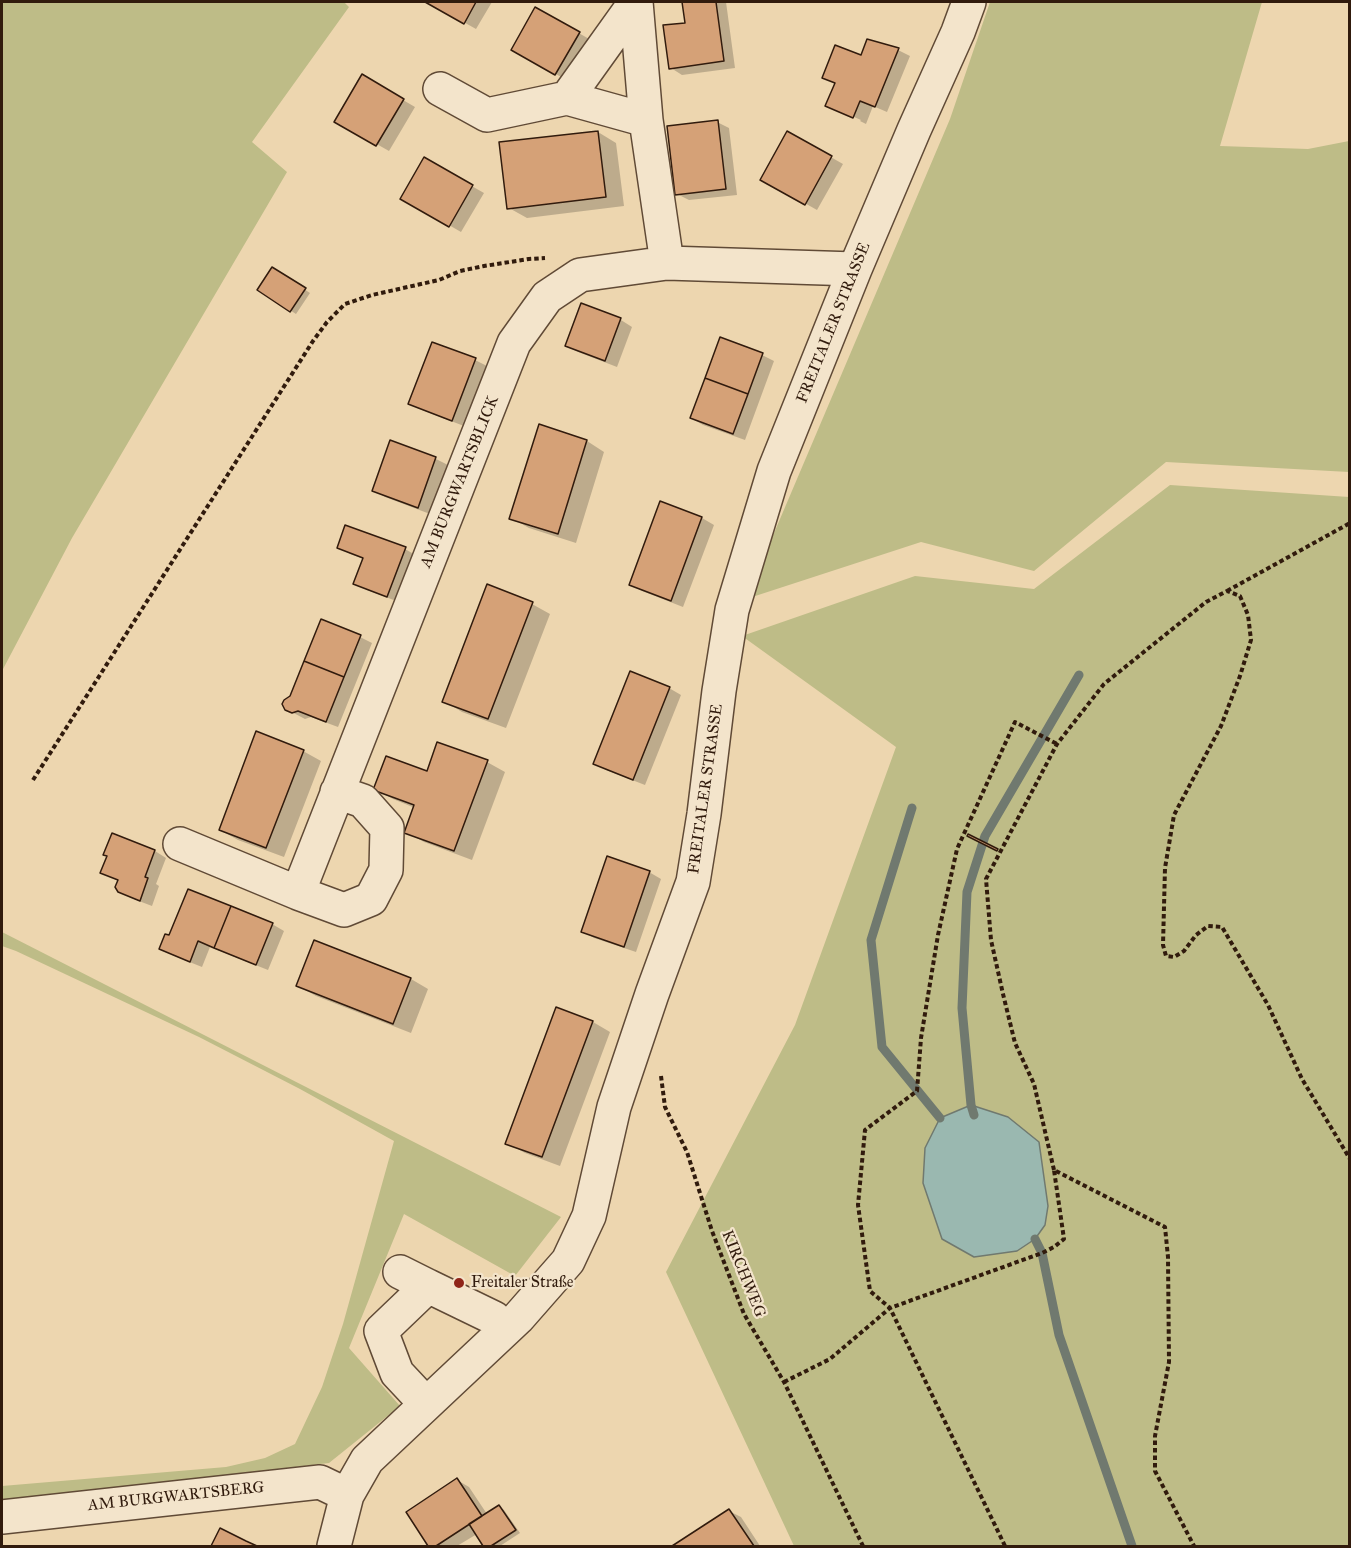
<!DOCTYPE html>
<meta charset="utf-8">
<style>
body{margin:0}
#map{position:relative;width:1351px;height:1548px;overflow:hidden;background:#edd6af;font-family:"IM FELL Great Primer",serif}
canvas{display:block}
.frame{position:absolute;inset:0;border:3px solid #311b0d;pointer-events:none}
</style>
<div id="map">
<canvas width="1351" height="1548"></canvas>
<div class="frame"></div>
</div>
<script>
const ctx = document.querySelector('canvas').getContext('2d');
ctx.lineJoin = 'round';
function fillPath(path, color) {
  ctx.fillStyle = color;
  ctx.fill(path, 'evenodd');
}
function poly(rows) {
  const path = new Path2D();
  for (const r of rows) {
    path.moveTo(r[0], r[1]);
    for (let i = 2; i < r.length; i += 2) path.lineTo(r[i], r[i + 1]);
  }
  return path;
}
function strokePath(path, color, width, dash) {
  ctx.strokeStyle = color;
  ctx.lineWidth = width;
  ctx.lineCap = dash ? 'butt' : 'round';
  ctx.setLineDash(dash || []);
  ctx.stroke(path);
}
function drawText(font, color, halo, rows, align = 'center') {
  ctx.font = font + ' "IM FELL Great Primer",serif';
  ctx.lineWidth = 4.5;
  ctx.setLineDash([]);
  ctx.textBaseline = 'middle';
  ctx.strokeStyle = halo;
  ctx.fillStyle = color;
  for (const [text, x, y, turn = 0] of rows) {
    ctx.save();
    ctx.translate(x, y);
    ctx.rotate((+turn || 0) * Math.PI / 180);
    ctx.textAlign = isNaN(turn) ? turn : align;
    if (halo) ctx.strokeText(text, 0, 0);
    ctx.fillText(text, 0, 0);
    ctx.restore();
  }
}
fillPath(poly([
 [2,2,344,2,349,7,252,142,287,172,72,538,2,671],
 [990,2,1262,2,1220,146,1308,149,1349,141,1349,472,1166,462,1034,571,921,542,746,599,950,119],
 [1170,485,1349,497,1349,1546,794,1546,666,1272,795,1025,896,747,742,636,915,576,1034,589],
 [2,932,561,1217,515,1276,404,1214,349,1348,400,1406,329,1463,2,1502,2,1486,226,1467,265,1458,295,1444,322,1387,343,1324,394,1141,300,1089,199,1037,16,951,2,946]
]), '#bebc87');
const water = poly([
 [971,1105,1008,1117,1039,1142,1048,1206,1045,1225,1035,1239,1017,1251,974,1257,942,1239,923,1183,925,1148,940,1118,971,1105]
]);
fillPath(water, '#9ab8b0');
strokePath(water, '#70796f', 1.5);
fillPath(poly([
 [428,2,492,2,476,29],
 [684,2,726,2,735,68,682,75,671,68,687,24],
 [536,9,591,40,568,81,513,49],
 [868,41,898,50,910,56,887,112,873,106,866,124,860,121,861,120,838,110,838,111,827,106,836,84,824,77,861,57],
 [362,76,415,107,389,151,336,121],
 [717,122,729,128,737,195,689,200,677,194],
 [598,132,616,143,624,206,527,218,509,208,501,144],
 [788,133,843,164,817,210,762,179],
 [424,159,484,193,461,232,402,198],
 [278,272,310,293,296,314,259,290],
 [582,305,621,320,632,327,617,367,578,352,566,346],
 [762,355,774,361,745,440,703,425,691,418],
 [475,360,487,366,464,426,422,410,410,404],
 [540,426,587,441,604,452,576,543,529,528,511,518],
 [391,442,436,459,448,465,430,514,385,497,373,490],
 [661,503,702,518,714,525,683,607,642,591,631,585],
 [339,547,405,549,417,556,399,602,367,590,355,583,364,559,350,554],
 [532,604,550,614,506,728,462,712,444,701],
 [360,637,372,643,338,727,311,717,305,719,286,709],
 [669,688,681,695,645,785,606,770,595,763],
 [303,751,321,761,284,857,238,840,220,830],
 [487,762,505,772,472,860,424,842,406,832,415,808,393,799,375,789,427,773],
 [112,835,155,851,166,858,156,884,159,886,152,906,131,898,119,891,119,881,102,873,109,856],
 [649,872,661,879,636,952,594,938,582,931],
 [272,924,284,931,268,970,210,947,202,967,172,955,161,948],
 [315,942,411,979,428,989,411,1033,316,996,298,986],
 [593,1022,610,1032,560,1166,525,1153,507,1143],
 [457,1480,469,1487,487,1514,499,1506,504,1510,520,1533,500,1546,485,1546,477,1534,457,1546,430,1546,408,1513],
 [729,1511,741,1517,760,1546,675,1546],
 [221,1530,253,1546,212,1546]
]), '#0003');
strokePath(poly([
 [912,808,871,940,882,1047,940,1118],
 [974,1115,971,1105,962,1008,967,892,985,836,1079,675],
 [1035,1239,1042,1253,1059,1335,1132,1546]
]), '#70796f', 9);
const building = poly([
 [425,2,476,2,464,24,425,2],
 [682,2,716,2,724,61,669,69,663,25,685,23,682,2],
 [535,7,580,32,555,75,511,50,535,7],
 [867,39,899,48,875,107,860,101,853,118,825,106,835,83,822,78,835,45,861,55,867,39],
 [362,74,404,99,376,146,334,122,362,74],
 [718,120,726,189,675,195,667,126,718,120],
 [598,131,606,197,507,209,499,142,598,131],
 [787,131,832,156,805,205,760,180,787,131],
 [424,157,473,185,449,227,400,199,424,157],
 [272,267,306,288,290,312,257,290,272,267],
 [581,303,621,318,605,361,565,346,581,303],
 [720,337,763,353,748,394,705,378,720,337],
 [432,342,476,358,452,421,408,404,432,342],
 [705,378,748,394,733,434,690,418,705,378],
 [539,424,587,440,558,534,509,519,539,424],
 [390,440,436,457,418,508,372,491,390,440],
 [660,501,702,517,671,601,629,585,660,501],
 [345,525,406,547,387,597,353,584,363,558,337,548,345,525],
 [487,584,533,602,488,719,442,702,487,584],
 [321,619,361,635,344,677,304,661,321,619],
 [304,661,344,677,326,722,298,711,292,713,285,710,282,704,284,700,290,696,304,661],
 [630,671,670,687,633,780,593,764,630,671],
 [256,731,304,750,266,848,219,830,256,731],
 [437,742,488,760,454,851,404,833,414,805,373,790,386,756,427,771,437,742],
 [112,833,155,850,145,877,148,878,140,901,118,892,115,887,118,880,100,873,107,856,103,855,112,833],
 [968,834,998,849,997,851,967,836,968,834],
 [607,856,650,871,624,947,581,932,607,856],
 [188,889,231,906,214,948,198,941,190,962,159,949,165,934,169,935,188,889],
 [231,906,273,923,256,965,214,948,231,906],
 [314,940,411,978,393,1024,296,986,314,940],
 [556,1007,593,1021,542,1157,505,1144,556,1007],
 [457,1478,482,1516,436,1546,428,1546,406,1512,457,1478],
 [499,1505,516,1530,491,1546,483,1546,469,1524,499,1505],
 [729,1509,754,1546,672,1546,729,1509],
 [220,1528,246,1541,257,1546,211,1546,220,1528]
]);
fillPath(building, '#d5a177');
strokePath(building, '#311b0d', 1.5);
const minor = poly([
 [636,2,646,120,667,263],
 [440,89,487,115,567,98,646,120],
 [567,98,635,3],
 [180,844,298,893,514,343,547,297,580,275,667,263,855,269],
 [298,893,344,910,371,899,386,870,387,828,363,801,337,792],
 [400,1272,428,1286],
 [426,1404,397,1373,381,1331,428,1286,494,1318,505,1330],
 [2,1517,320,1482,347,1495],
 [334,1546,347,1495,367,1460,518,1318,568,1261,589,1216,614,1107,652,994,693,882,704,814,719,691,732,610,774,471,855,269,914,130,958,32,969,2]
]);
strokePath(minor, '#604a36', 36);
strokePath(poly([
 [1227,591,1350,523],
 [33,780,313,341,327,322,345,304,372,295,439,280,460,271,484,266,529,259,545,258],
 [661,1076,665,1107,687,1152,712,1231,744,1314,784,1382,863,1546],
 [1054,1170,1034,1084,1015,1043,1003,994,991,940,986,879,1057,744,1104,684,1206,602,1227,591,1240,596,1248,615,1251,640,1240,676,1221,726,1174,815,1165,868,1163,945,1166,956,1174,957,1184,951,1196,935,1208,926,1222,927,1268,1005,1302,1079,1350,1159],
 [784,1382,830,1359,890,1308,1042,1253,1054,1247,1064,1239,1054,1170,1165,1227,1168,1257,1169,1362,1155,1436,1155,1471,1194,1546],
 [1005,1546,890,1308,870,1291,858,1205,865,1130,917,1091,921,1038,938,935,957,849,1015,722,1057,744]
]), '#311b0d', 4, [4.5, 3]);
strokePath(minor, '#f3e4cb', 33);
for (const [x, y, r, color] of [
 [459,1283,6,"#8f2418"]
]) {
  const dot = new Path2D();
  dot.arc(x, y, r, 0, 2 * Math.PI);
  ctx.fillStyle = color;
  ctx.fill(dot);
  strokePath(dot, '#f3e4cb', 2);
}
drawText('16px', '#311b0d', '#f3e4cb', [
 ["FREITALER STRASSE",834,323,-68],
 ["AM BURGWARTSBLICK",460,482,-68],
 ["FREITALER STRASSE",706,789,-82],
 ["KIRCHWEG",743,1274,68],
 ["AM BURGWARTSBERG",176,1497,-6]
]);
drawText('16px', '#311b0d', '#f3e4cb', [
 ["Freitaler Straße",471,1283]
], 'left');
</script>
